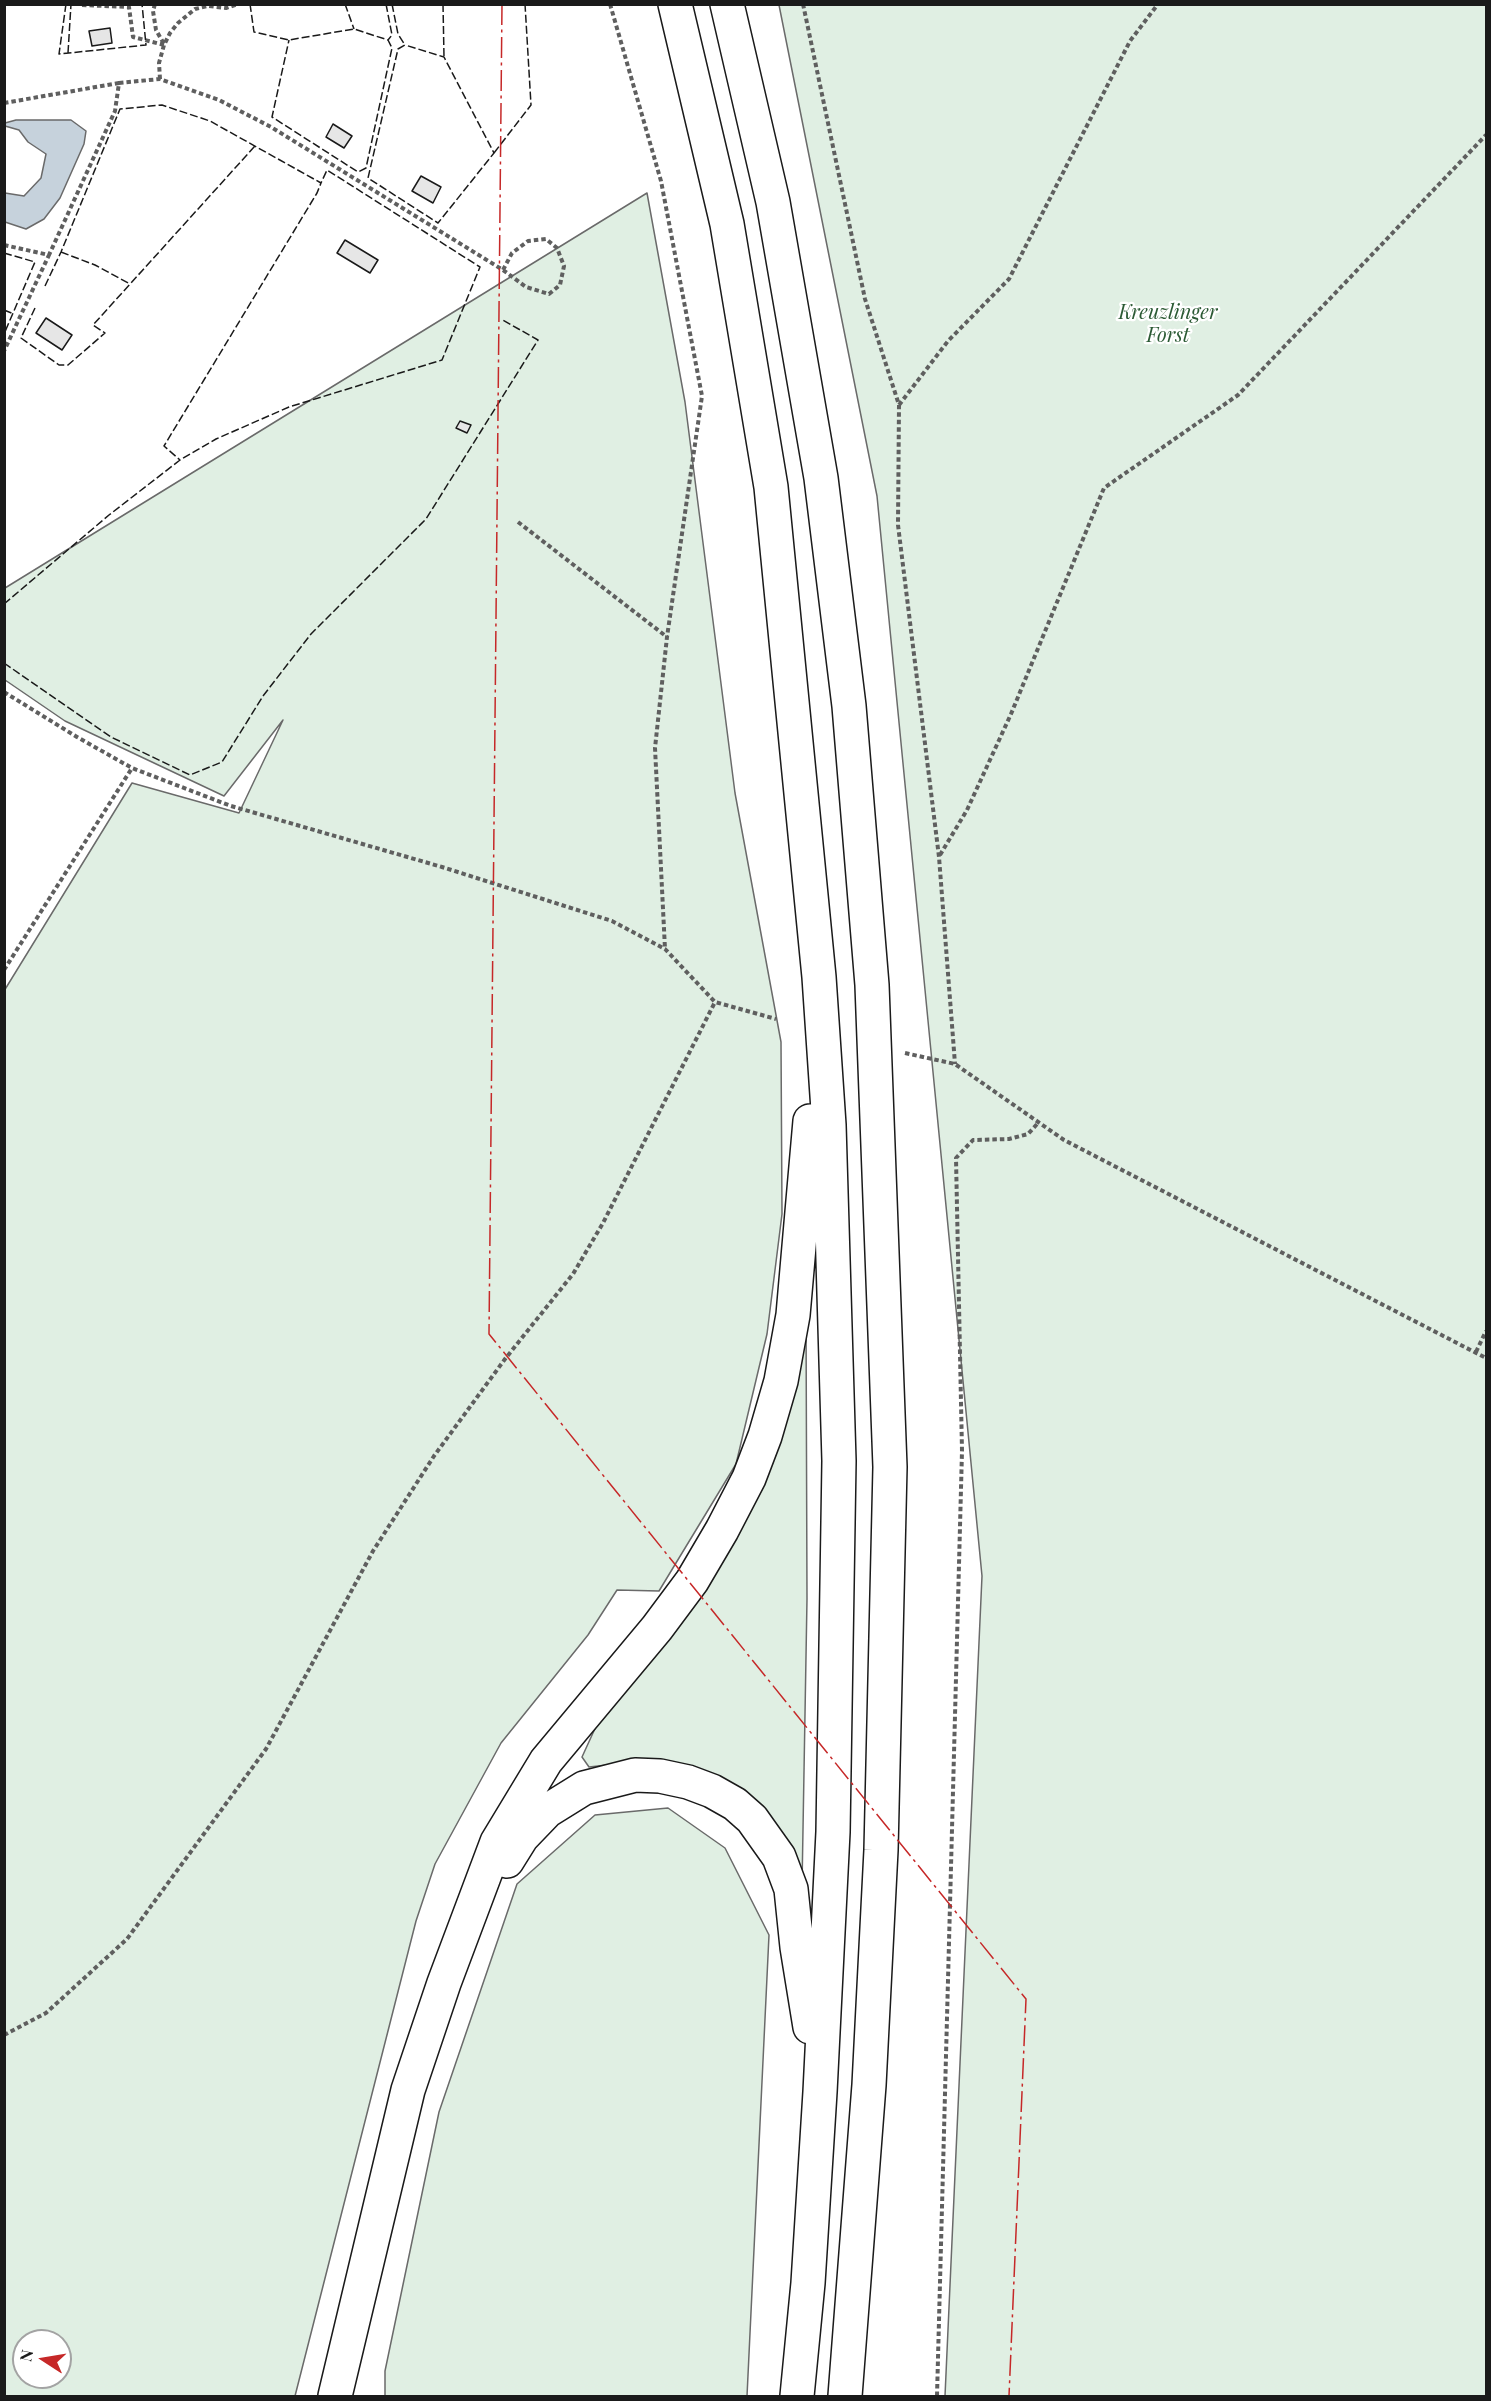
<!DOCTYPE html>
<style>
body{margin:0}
#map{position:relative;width:1491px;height:2401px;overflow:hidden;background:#fff;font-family:"Playfair Display",serif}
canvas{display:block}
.frame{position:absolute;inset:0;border:6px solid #1a1a1a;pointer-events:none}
.north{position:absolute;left:12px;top:2329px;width:60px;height:60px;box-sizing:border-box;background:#fff;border:2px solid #a3a3a3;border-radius:50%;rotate:282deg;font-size:16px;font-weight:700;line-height:24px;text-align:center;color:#1a1a1a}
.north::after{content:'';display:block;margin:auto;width:21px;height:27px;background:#c62828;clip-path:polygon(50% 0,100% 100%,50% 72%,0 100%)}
</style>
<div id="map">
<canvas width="1491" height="2401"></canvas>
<div class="frame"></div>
<div class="north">N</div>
</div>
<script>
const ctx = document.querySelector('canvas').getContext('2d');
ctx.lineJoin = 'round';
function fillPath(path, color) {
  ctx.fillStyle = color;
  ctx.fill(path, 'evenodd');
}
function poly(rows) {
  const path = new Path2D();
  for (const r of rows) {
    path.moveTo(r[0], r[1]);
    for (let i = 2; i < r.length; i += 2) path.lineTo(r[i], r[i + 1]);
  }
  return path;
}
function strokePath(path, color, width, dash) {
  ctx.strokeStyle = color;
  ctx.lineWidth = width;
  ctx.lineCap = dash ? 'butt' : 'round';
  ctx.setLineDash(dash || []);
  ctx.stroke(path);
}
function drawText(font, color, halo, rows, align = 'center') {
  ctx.font = font + ' "Playfair Display",serif';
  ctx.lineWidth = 4.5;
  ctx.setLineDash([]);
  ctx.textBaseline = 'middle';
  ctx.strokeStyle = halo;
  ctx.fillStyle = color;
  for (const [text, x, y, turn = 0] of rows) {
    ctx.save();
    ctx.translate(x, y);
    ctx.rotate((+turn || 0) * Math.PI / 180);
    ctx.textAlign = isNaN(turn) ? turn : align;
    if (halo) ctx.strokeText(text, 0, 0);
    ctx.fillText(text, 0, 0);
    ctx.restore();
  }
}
const green = poly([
 [779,5,1486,5,1486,2396,945,2396,982,1576,877,496,779,5],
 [647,193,685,402,735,793,781,1042,782,1214,767,1334,736,1464,659,1591,617,1590,588,1635,501,1743,435,1864,416,1921,295,2396,5,2396,4,991,132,783,239,813,283,720,224,796,65,721,5,680,5,588,647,193],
 [24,2341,60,2341,60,2377,24,2377,24,2341],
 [806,1313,807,1599,802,1887,786,1842,635,1762,589,1767,582,1757,598,1722,679,1626,806,1313],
 [668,1808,725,1848,769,1935,747,2396,385,2396,385,2371,439,2112,517,1884,595,1815,668,1808]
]);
fillPath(green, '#e0efe3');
strokePath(green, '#6a6a6a', 1.5);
const water = poly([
 [16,120,71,120,86,131,84,144,60,198,44,219,26,229,5,222,5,193,24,196,41,178,46,154,28,142,19,130,5,126,5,123,16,120]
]);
fillPath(water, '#c6d2dc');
strokePath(water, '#6a6a6a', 1.5);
const building = poly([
 [110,28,112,43,92,46,89,31,110,28],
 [333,124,352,136,344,148,326,137,333,124],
 [421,176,441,187,433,203,412,191,421,176],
 [345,240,378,260,370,273,337,253,345,240],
 [46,318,72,335,62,350,36,333,46,318],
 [460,421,471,425,467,433,456,428,460,421]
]);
fillPath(building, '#e6e6e6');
strokePath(building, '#1a1a1a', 1.5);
const highway = poly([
 [675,4,727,224,771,487,819,977,829,1125,839,1461,833,1832,820,2092,808,2283,797,2396],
 [727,4,773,202,821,478,849,706,872,985,890,1467,881,1850,869,2085,845,2396],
 [507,1861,522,1837,547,1811,584,1788,635,1775,660,1776,688,1782,712,1791,735,1804,752,1819,779,1857,791,1889,797,1947,810,2027],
 [335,2396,408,2090,444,1983,497,1842,546,1761,657,1628,692,1581,722,1530,749,1478,765,1436,781,1381,793,1315,810,1121]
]);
strokePath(highway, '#1a1a1a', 36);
strokePath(poly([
 [155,4,153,11,156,30,164,44],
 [610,4,661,181,702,396,667,637,655,748,665,949],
 [803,4,865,299,899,405,898,525,939,857,955,1064],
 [82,5,129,7,133,37,164,45],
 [160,79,159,63,164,45,170,33,178,23,195,9,208,6,226,8,238,4],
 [119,83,160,79,219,100,271,127,503,270,526,287,549,294,560,285,564,266,557,248,546,239,528,241,512,253,503,270],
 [4,103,119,83,115,111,49,255],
 [4,245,49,255,4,351],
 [899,405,948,341,1009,279,1130,41,1158,4],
 [518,522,667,637],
 [4,692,77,737,132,768,231,806,442,867,612,921,665,949,715,1002,776,1019],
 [940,855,967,810,1011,714,1104,488,1238,395,1486,135],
 [4,970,132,768],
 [905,1053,955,1064,1064,1140,1486,1358],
 [1476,1352,1486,1331],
 [4,2035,46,2013,127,1939,266,1749,373,1551,434,1456,505,1359,573,1274,603,1223,715,1002],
 [937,2396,962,1451,956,1158,973,1140,1009,1139,1028,1134,1038,1123]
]), '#5f5f5f', 4, [4.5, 3]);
strokePath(highway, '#fff', 33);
strokePath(poly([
 [66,4,59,54,146,45,142,4],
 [250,4,254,32,289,40,354,29,388,40,392,48,366,168,358,172,272,117,289,40],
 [345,4,354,29],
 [386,4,392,35,388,40],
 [392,4,398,34,405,45,398,49,368,178,438,223,494,153,444,57,405,45],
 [443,4,444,57],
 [68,53,71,4],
 [494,153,531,105,525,4],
 [61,252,95,265,130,284],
 [4,253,35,262,4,334],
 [45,286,61,252,120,109,162,105,210,121,321,183,317,193,164,446,180,460],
 [35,308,21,338,59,365,68,365,105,333,93,325,255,146],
 [4,310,14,314],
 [4,604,109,515,180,460,216,439,289,407,442,360,480,267,327,170,321,183],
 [4,663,111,737,190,775,222,762,263,696,311,634,426,519,538,340,501,319]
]), '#1a1a1a', 1.5, [8, 3]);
strokePath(poly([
 [502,4,489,1334,1026,1999,1009,2396]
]), '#c62828', 1.5, [21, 4.5, 3, 4.5]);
drawText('italic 20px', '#2b5a34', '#fff', [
 ["Kreuzlinger",1168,313],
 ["Forst",1168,336]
]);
</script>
